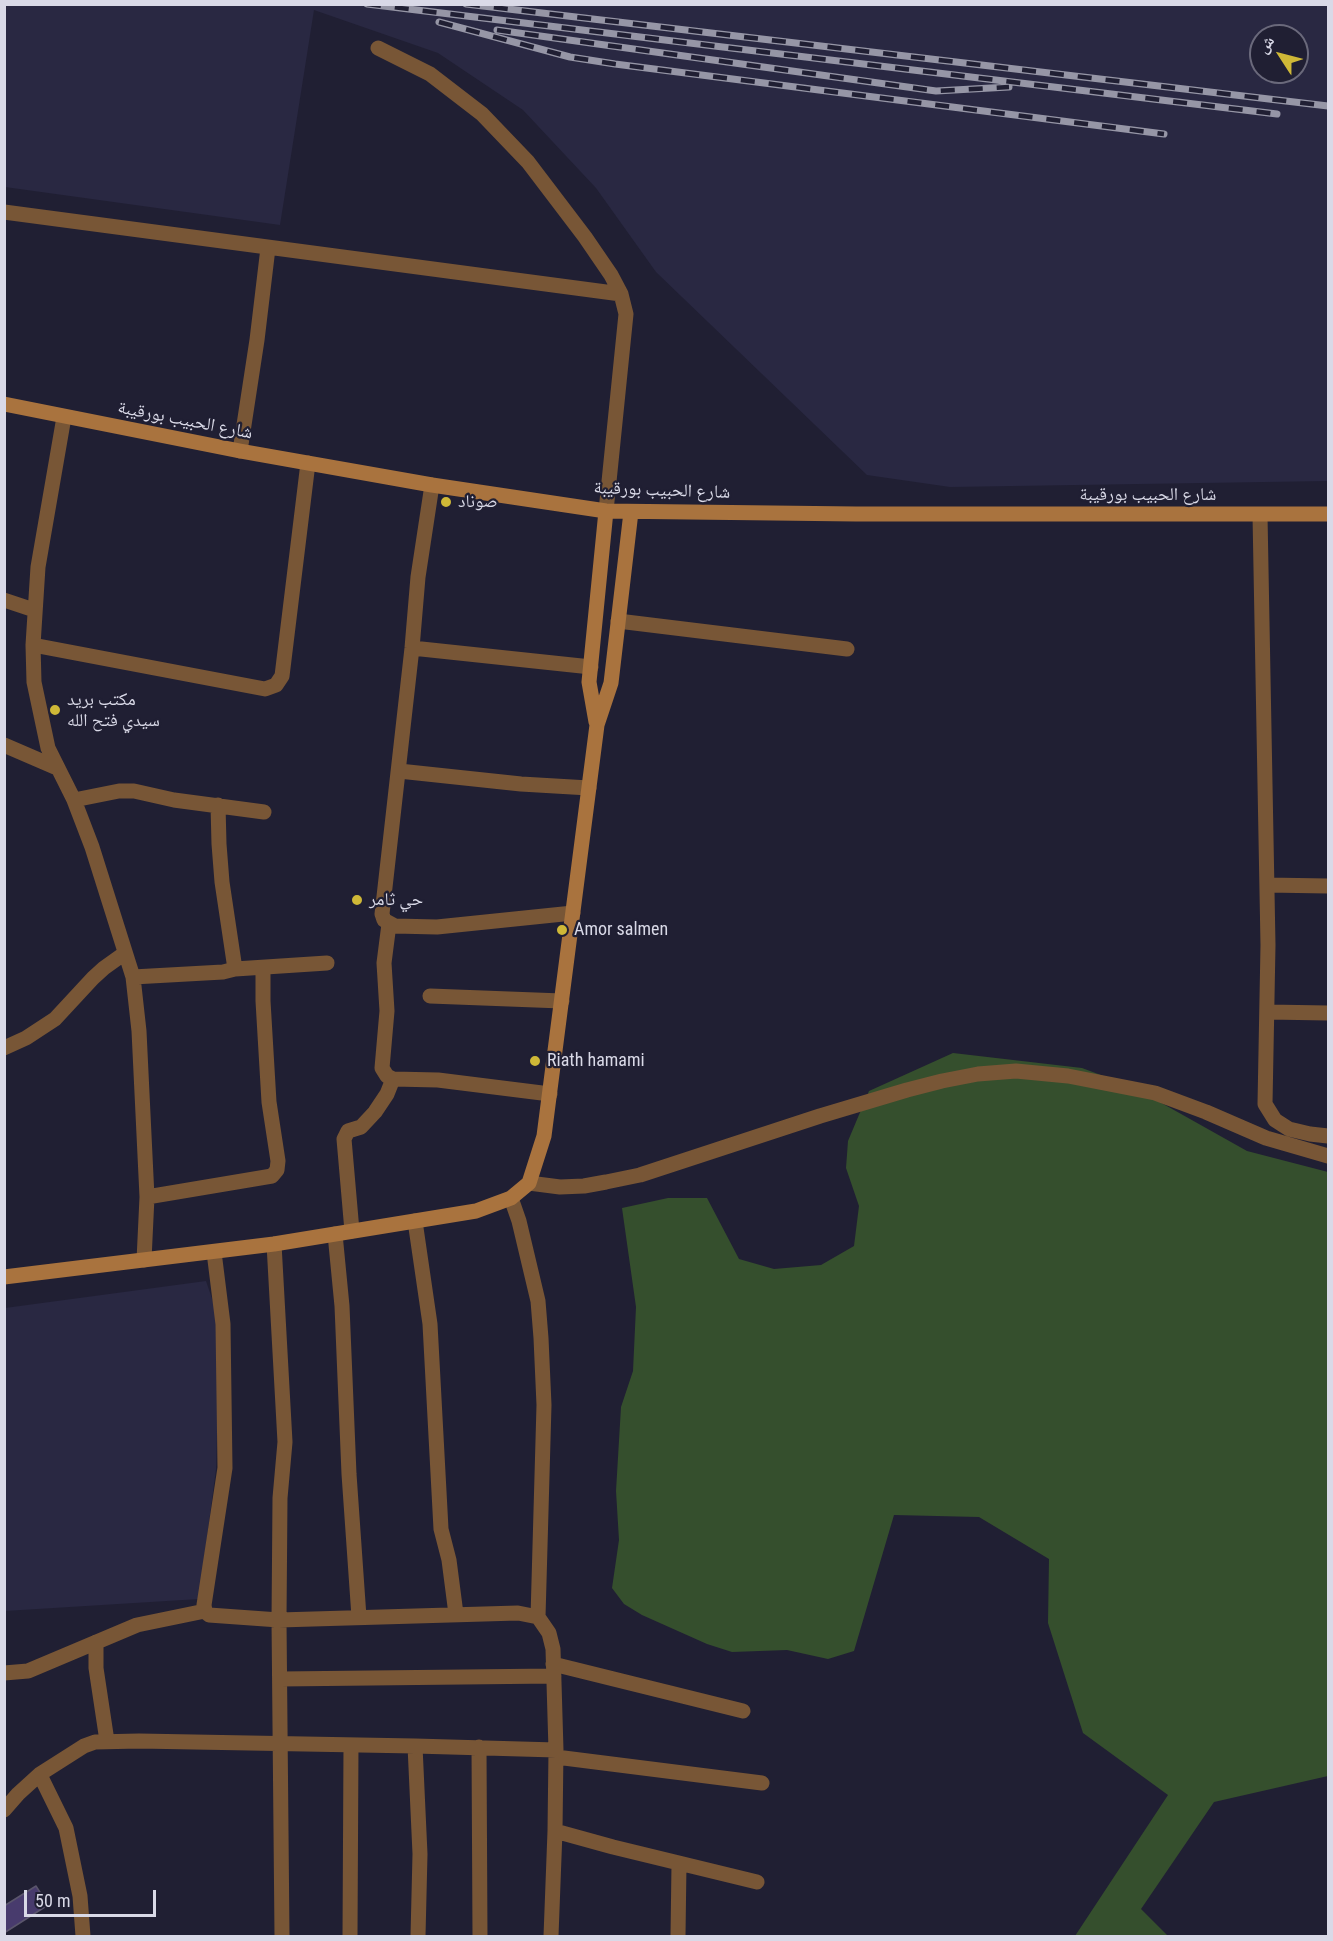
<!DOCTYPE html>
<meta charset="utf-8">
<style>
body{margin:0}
#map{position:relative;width:1333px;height:1941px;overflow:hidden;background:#201f33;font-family:"Roboto Condensed","Noto Naskh Arabic",sans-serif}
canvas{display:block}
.frame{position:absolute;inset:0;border:6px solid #d9d9e7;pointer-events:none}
.north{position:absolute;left:1249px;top:24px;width:60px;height:60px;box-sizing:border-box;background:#201f33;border:2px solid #6a697b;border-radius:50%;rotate:306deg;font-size:16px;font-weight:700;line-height:24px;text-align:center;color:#d9d9e7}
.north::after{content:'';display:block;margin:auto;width:21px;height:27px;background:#cfb837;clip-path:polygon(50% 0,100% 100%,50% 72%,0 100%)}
.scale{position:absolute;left:24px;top:1890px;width:132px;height:27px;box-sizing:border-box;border:3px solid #d9d9e7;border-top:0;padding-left:8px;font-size:18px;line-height:21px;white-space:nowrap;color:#d9d9e7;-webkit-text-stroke:4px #201f33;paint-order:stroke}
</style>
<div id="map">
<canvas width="1333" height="1941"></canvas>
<div class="frame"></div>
<div class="north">ش</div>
<div class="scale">50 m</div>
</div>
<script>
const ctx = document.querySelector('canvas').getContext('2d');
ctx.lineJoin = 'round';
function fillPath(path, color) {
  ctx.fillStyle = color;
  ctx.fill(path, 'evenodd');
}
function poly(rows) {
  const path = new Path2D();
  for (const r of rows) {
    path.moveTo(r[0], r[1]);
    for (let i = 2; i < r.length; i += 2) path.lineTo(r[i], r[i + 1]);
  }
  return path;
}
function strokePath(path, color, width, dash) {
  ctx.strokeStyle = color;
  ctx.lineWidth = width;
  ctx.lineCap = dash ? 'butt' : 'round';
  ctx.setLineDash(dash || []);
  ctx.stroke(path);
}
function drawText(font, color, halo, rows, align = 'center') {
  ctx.font = font + ' "Roboto Condensed","Noto Naskh Arabic",sans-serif';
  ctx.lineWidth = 4.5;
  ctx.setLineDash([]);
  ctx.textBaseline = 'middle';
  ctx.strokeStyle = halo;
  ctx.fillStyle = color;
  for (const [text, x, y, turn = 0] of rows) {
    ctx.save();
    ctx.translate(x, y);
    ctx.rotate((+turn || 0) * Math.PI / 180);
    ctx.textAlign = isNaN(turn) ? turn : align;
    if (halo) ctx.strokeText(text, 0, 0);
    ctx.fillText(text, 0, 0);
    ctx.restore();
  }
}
fillPath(poly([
 [5,4,1328,5,1328,481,950,487,867,475,656,272,596,188,523,110,438,53,314,10,280,225,5,187],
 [1261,36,1297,36,1297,72,1261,72],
 [206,1281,220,1322,216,1469,199,1599,5,1611,5,1308]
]), '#292842');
fillPath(poly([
 [953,1053,1082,1068,1133,1087,1247,1151,1328,1172,1328,1776,1214,1802,1141,1909,1168,1936,1075,1936,1168,1795,1083,1733,1048,1623,1049,1559,979,1517,894,1515,854,1651,828,1659,787,1650,732,1652,707,1644,642,1615,624,1604,612,1588,619,1540,616,1491,621,1407,633,1371,636,1307,622,1208,668,1198,707,1198,739,1259,774,1269,821,1265,854,1246,859,1206,846,1168,848,1141,869,1091]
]), '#354f2d');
const building = poly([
 [36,1886,48,1905,4,1933,4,1906,36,1886]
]);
fillPath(building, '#483b6d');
strokePath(building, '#5a556c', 1.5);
strokePath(poly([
 [378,48,430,74,482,114,528,162,585,237,611,275,621,294,626,314,606,511],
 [4,212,621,294],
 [64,417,38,567,33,645,34,682,48,748,74,800,92,847,133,977,139,1031,147,1197,144,1260],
 [240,451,257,340,268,248],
 [432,485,418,577,412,648,382,914,384,920,395,926,437,927,573,913],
 [1260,515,1268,945,1265,1104,1275,1120,1289,1129,1310,1134,1328,1136],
 [4,600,34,610],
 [618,621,847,649],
 [33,645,265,689,276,685,282,676,308,463],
 [412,648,591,667],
 [4,745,55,767],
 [399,771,521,784,589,788],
 [74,800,119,791,134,791,174,800,264,812],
 [218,805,219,844,222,882,235,969],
 [1267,885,1328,886],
 [389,924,384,963,387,1011,382,1068,387,1076,393,1079,438,1080,550,1094],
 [133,977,223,972,235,969,327,963],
 [430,996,562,1001],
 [1268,1012,1328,1013],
 [4,1048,26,1038,55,1019,93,978,104,968,125,953],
 [529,1183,560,1187,584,1186,606,1182,640,1175,820,1116,907,1090,942,1081,978,1074,1016,1071,1068,1076,1155,1093,1206,1112,1266,1138,1328,1156],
 [147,1197,272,1176,277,1170,278,1161,269,1102,263,1001,263,968],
 [511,1198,519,1221,538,1301,541,1338,544,1405,538,1617],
 [415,1221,430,1324,441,1529,449,1560,456,1614],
 [352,1231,344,1139,348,1131,361,1127,375,1112,387,1094,393,1079],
 [335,1234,342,1306,349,1474,359,1617],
 [274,1244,285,1442,280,1498,279,1620,282,1936],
 [214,1252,223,1324,225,1468,204,1605,205,1611,209,1615,279,1620,518,1613,538,1617,549,1633,553,1649,556,1750,555,1831,551,1936],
 [96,1642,96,1668,107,1741],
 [553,1664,743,1711],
 [4,1673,28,1671,137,1625,205,1611],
 [280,1679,554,1676],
 [415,1746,420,1854,418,1936],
 [479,1747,480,1936],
 [556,1757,762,1783],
 [40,1775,66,1828,80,1896,83,1936],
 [4,1810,18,1794,40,1774,84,1746,95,1742,139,1741,415,1746,556,1750],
 [555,1831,613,1847,757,1882],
 [350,1936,351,1745],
 [678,1936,679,1864]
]), '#785636', 15);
strokePath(poly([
 [4,404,240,451,432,485,606,511,856,514,1328,514],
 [596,722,589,682,606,511],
 [4,1277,274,1244,476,1211,511,1198,529,1183,544,1136,597,725,611,683,631,512]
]), '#a9733e', 15);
const rail = poly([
 [367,4,1277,114],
 [466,4,1328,106],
 [439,22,570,57,615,64,1164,134],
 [497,30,936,91,1009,87]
]);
strokePath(rail, '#9696a6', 7);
strokePath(rail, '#201f33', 4.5, [14]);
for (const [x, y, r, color] of [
 [446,502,6,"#cfb837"],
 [55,710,6,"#cfb837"],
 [357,900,6,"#cfb837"],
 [562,930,6,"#cfb837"],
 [535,1061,6,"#cfb837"]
]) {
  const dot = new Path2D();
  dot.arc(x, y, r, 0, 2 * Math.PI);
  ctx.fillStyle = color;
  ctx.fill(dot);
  strokePath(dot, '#201f33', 2);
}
drawText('18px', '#d9d9e7', '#201f33', [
 ["شارع الحبيب بورقيبة",185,421,11],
 ["شارع الحبيب بورقيبة",662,491,2],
 ["شارع الحبيب بورقيبة",1148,495]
]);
drawText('18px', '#d9d9e7', '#201f33', [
 ["صوناد",458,502],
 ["مكتب بريد",67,700],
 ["سيدي فتح الله",67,721],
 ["حي ثامر",369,900],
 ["Amor salmen",574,930],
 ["Riath hamami",547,1061]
], 'left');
</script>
